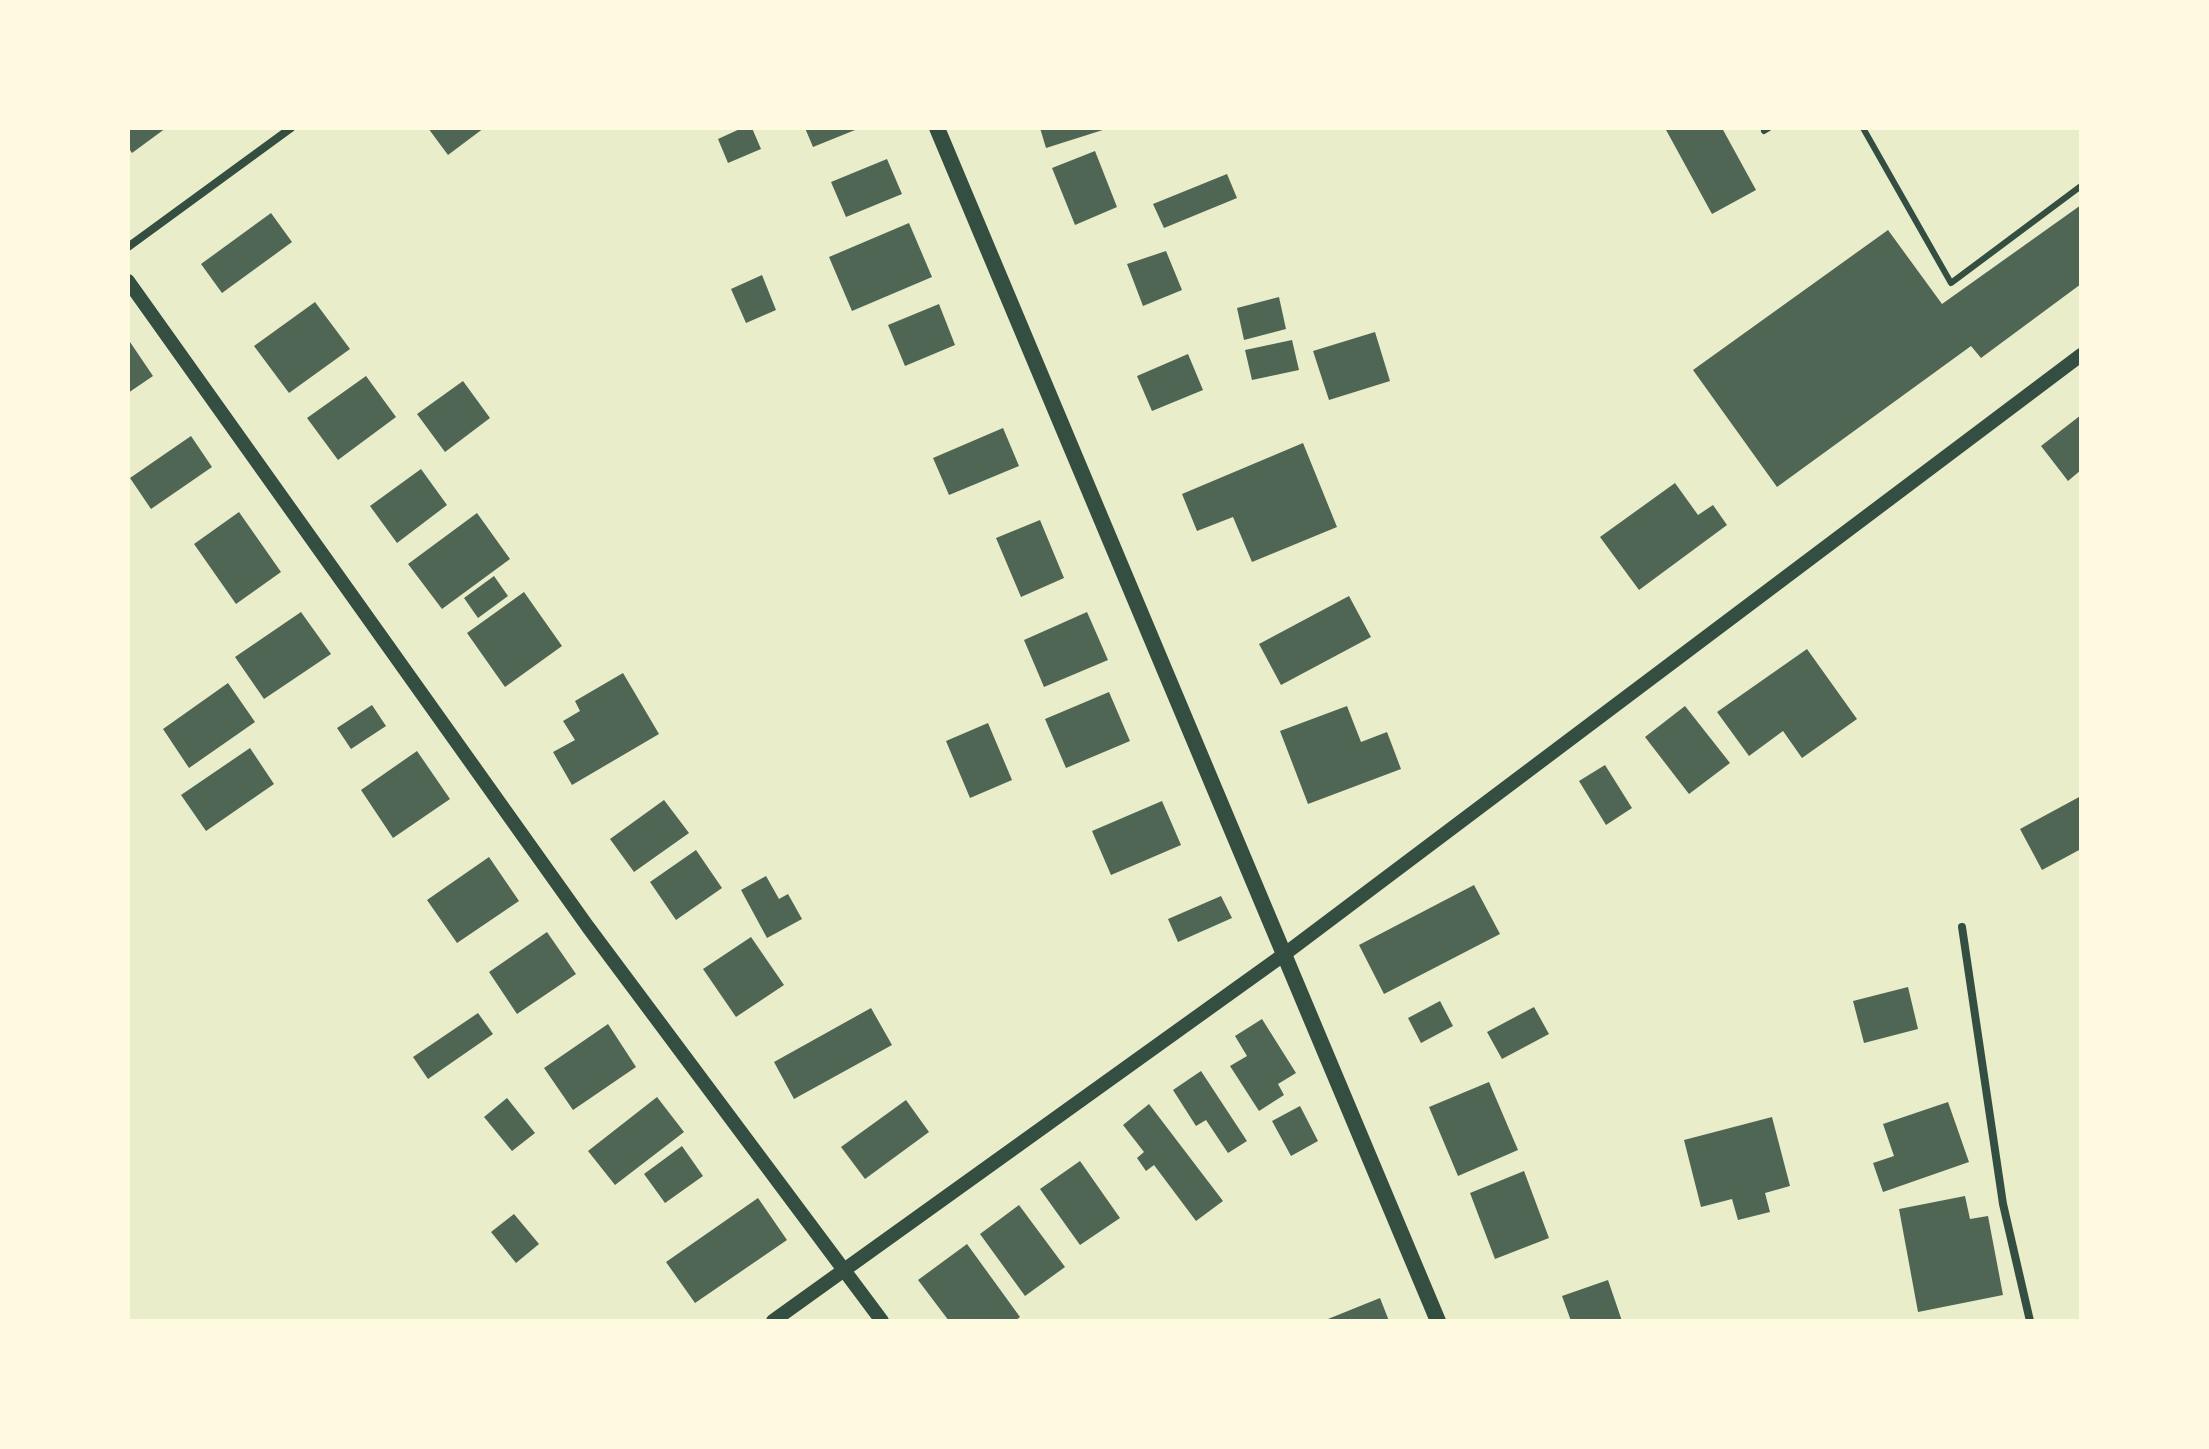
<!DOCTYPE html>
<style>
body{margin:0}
#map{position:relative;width:2209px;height:1449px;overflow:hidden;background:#e9edc9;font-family:"Playfair Display",serif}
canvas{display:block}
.frame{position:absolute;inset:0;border:130px solid #fefae0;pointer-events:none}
</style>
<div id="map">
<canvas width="2209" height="1449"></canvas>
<div class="frame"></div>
</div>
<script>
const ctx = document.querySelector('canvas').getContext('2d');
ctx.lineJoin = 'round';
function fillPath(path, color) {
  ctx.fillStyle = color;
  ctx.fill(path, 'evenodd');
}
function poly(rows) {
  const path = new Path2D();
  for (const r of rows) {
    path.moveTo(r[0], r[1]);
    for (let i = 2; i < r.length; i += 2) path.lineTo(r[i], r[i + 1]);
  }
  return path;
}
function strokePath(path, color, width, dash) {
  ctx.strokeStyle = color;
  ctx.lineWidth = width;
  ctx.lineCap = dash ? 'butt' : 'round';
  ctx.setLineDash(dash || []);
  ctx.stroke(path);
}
fillPath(poly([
 [128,128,166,128,132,153,128,147],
 [428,128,484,128,448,155],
 [742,128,752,128,761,149,728,163,718,139],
 [805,128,860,128,813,147],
 [1040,128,1106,128,1106,129,1046,148],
 [1665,128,1722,128,1756,190,1712,214],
 [1095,151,1117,207,1075,225,1052,168],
 [887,159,902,194,846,217,831,182],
 [1227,174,1237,198,1164,228,1153,204],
 [2081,205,2081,284,1981,358,1971,346,1777,487,1693,370,1888,230,1942,304],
 [271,213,292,242,222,293,201,264],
 [909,223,932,277,852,311,829,257],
 [1166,251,1182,290,1143,306,1127,264],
 [762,275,776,310,746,323,731,289],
 [1279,297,1286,329,1244,340,1237,308],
 [315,302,350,349,289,393,254,346],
 [939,304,955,345,905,366,888,325],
 [1375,332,1390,381,1329,400,1313,351],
 [128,339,153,376,128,393],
 [1292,340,1299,370,1252,380,1245,350],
 [1188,354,1203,390,1152,411,1137,376],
 [366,376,396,417,338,460,307,418],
 [463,381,490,418,445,452,417,414],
 [2081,415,2081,470,2068,481,2041,446],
 [1003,428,1019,466,949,495,933,458],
 [191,436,212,467,151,509,130,478],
 [1303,443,1337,527,1252,562,1233,517,1197,531,1182,494],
 [421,469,447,505,397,543,370,506],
 [1675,483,1698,515,1713,505,1727,525,1639,590,1600,537],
 [239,512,281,572,236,604,194,544],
 [477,513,510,559,442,609,408,564],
 [1040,520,1064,578,1021,597,996,538],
 [494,576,508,596,478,618,464,598],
 [524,592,562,646,505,687,467,633],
 [1349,596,1371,637,1281,685,1259,644],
 [301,612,331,654,264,699,235,657],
 [1087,612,1108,660,1044,687,1024,640],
 [1807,649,1857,719,1802,758,1783,731,1749,756,1717,712],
 [623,673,659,734,572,785,553,752,575,740,563,721,580,711,575,701],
 [228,683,255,722,189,768,163,729],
 [1109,692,1130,741,1066,768,1045,719],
 [372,705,386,726,351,749,337,728],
 [1347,706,1361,742,1387,732,1401,769,1308,804,1280,731],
 [1685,706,1730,763,1689,794,1645,737],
 [988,723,1012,780,970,798,946,741],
 [250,748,274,784,206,831,181,795],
 [417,751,450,799,393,838,361,790],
 [1605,765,1632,808,1606,825,1579,781],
 [2081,796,2081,849,2042,870,2020,829],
 [664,800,689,833,634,872,610,839],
 [1162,801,1181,845,1111,875,1092,831],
 [696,850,722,888,676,920,650,882],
 [489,857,519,901,457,943,427,900],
 [766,876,779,899,788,894,802,919,767,938,741,890],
 [1474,885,1500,934,1384,994,1359,945],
 [1221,896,1232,918,1178,942,1168,919],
 [547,932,576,974,517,1014,489,972],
 [751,937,784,985,736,1017,703,969],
 [1908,987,1918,1029,1864,1043,1853,1001],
 [1440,1001,1453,1026,1421,1043,1408,1018],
 [1534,1007,1549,1034,1502,1059,1487,1032],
 [871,1008,892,1045,794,1099,774,1062],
 [478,1013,493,1034,428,1079,413,1057],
 [1262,1019,1296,1073,1278,1084,1284,1095,1259,1111,1230,1066,1247,1056,1235,1036],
 [608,1024,636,1067,573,1110,544,1068],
 [1201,1071,1247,1141,1228,1153,1206,1120,1196,1126,1173,1090],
 [1489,1082,1518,1150,1458,1176,1429,1107],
 [657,1097,684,1132,615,1185,588,1151],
 [507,1098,535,1133,512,1151,484,1117],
 [906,1100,929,1132,865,1179,841,1147],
 [1948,1102,1969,1162,1883,1192,1873,1163,1894,1156,1883,1124],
 [1149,1104,1223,1201,1196,1221,1154,1165,1146,1171,1137,1158,1144,1152,1123,1125],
 [1300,1106,1318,1141,1291,1156,1272,1121],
 [1772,1117,1790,1186,1765,1193,1770,1212,1738,1220,1732,1199,1701,1207,1684,1140],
 [682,1146,703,1176,665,1203,644,1174],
 [1080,1161,1120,1218,1080,1245,1040,1189],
 [1524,1171,1549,1238,1495,1259,1470,1193],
 [1965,1196,1970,1219,1988,1216,2003,1295,1918,1312,1899,1209],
 [758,1198,787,1240,695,1303,666,1262],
 [1019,1205,1065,1267,1025,1296,980,1234],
 [514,1214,539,1244,516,1263,491,1232],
 [967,1244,1020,1317,1015,1321,949,1321,918,1280],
 [1608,1280,1622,1321,1571,1321,1562,1296],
 [1380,1298,1389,1321,1323,1321]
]), '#4f6655');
strokePath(poly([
 [1863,128,1951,283,2081,186],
 [1764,131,1769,128]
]), '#344e41', 6);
strokePath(poly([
 [128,247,291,128],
 [1962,927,2003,1204,2030,1321]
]), '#344e41', 8);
strokePath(poly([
 [128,281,588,927,882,1321],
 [773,1321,1286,953,2081,355]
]), '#344e41', 14);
strokePath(poly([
 [937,128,1438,1321]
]), '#344e41', 16);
</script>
